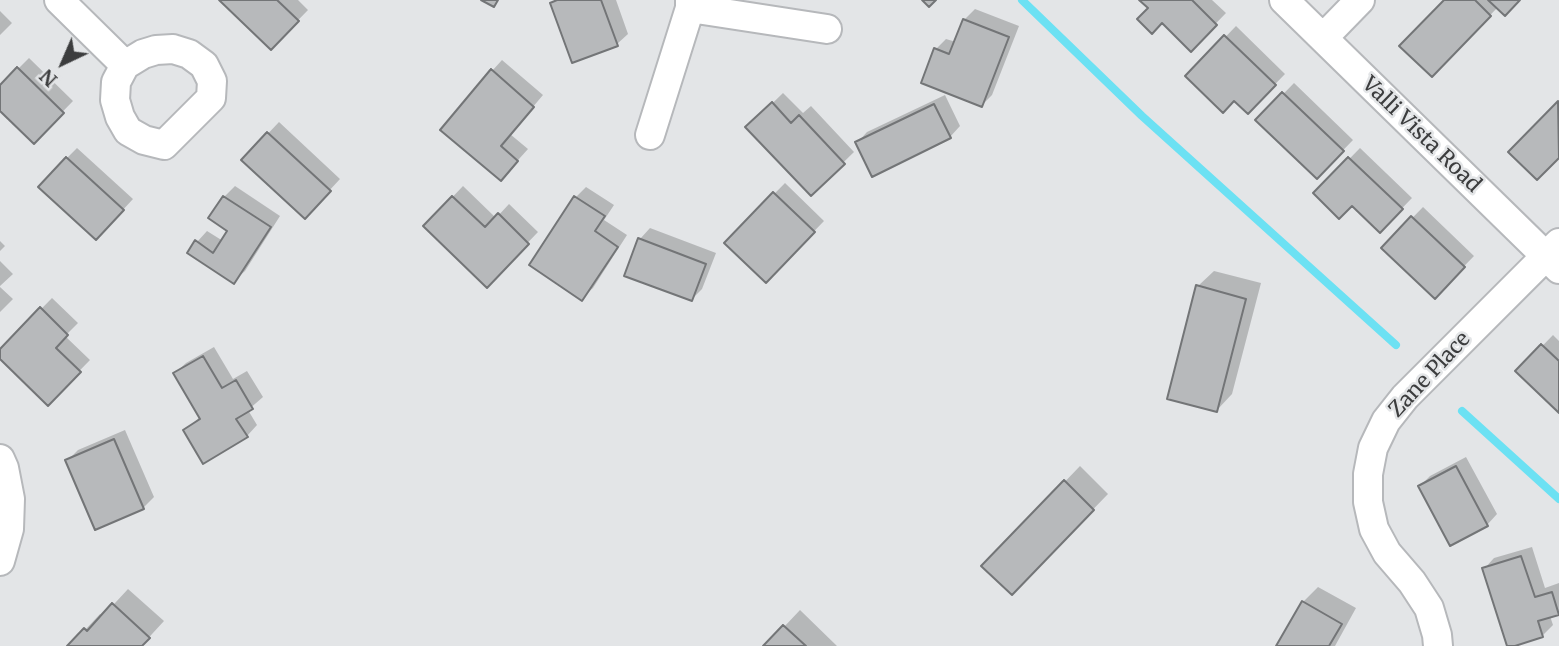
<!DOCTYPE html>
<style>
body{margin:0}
#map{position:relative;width:1559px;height:646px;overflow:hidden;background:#e3e5e7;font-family:Merriweather,serif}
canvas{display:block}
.north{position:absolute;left:28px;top:28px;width:70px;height:70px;-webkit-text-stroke:5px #e3e5e7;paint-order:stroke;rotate:224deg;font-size:19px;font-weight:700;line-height:28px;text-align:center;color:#3c3d3e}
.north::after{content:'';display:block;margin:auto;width:24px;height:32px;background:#3c3d3e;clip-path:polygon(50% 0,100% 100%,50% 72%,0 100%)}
</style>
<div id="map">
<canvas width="1559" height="646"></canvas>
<div class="north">N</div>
</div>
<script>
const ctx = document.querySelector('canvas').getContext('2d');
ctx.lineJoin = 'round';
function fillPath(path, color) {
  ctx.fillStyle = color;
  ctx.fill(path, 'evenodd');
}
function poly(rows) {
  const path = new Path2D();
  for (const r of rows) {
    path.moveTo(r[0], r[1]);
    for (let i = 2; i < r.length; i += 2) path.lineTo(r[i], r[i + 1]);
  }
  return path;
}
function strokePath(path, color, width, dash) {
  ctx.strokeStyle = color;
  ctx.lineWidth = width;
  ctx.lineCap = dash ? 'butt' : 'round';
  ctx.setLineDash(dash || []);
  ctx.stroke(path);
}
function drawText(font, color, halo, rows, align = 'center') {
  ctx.font = font + ' Merriweather,serif';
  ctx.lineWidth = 5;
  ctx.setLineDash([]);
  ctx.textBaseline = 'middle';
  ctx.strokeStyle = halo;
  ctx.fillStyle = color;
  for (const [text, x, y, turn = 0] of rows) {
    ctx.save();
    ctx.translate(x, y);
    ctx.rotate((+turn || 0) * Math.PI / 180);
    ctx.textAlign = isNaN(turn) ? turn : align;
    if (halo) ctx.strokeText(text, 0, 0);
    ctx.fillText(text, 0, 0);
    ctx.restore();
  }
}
fillPath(poly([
 [222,0,298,0,308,10,271,48],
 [555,0,616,0,628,34,617,44,573,60,552,3],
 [1142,0,1212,0,1226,13,1191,49],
 [1447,0,1518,0,1498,7,1432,75],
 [975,9,1019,26,992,95,982,105,936,49,946,39,956,42,964,20],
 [0,11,12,23,0,35],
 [1236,26,1285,74,1248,112,1235,99,1188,76],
 [29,58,73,101,34,141,0,109,0,87],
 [502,60,543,95,510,134,528,149,501,179,492,71],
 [1294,83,1353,140,1317,177,1258,120],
 [783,93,803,113,811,106,854,152,811,194,748,127],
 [945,95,960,126,950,137,857,143,867,132],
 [1559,102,1559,155,1547,167,1511,152],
 [279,122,340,179,315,206,243,160],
 [77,148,133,199,107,227,67,158],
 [1360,148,1412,198,1380,231,1352,204,1316,193],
 [785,183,824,221,766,281,726,243],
 [235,186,280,216,245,271,234,281,197,242,207,231,223,241,230,230,210,218,224,197],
 [463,186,496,218,509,204,538,232,487,285,425,226],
 [586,187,614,205,604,220,627,235,593,288,582,298,576,197],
 [1423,207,1474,256,1435,296,1384,247],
 [650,228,716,253,702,289,692,299,640,239],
 [0,241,5,246,0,251],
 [0,261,13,274,0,286],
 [1214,271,1261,283,1232,394,1217,410,1198,286],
 [0,287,13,299,0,312],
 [52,298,78,323,65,336,90,360,48,403,0,357,0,351],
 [1553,335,1559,341,1559,411,1518,371],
 [214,347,233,379,247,371,263,397,248,410,257,425,247,436,185,430,201,416,175,373,186,363],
 [125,430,154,497,143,508,67,461,78,450],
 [1466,457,1497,514,1487,525,1420,486,1430,476],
 [1080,466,1108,494,1012,593,984,566],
 [1532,547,1545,588,1559,583,1559,612,1550,616,1553,625,1542,636,1509,646,1484,569,1494,558],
 [1318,587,1356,608,1335,646,1278,646,1303,602],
 [128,589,164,621,141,646,70,646,100,614,103,616],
 [800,610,837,646,766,646]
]), '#0003');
strokePath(poly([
 [1022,0,1142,116,1396,345],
 [1462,411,1559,499]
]), '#6ce1f3', 8);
const building = poly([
 [219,0,277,0,299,21,271,50,219,0],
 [481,0,498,0,494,7,481,0],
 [557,0,601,0,618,46,572,63,550,3,557,0],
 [922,0,936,0,929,7,922,0],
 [1139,0,1192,0,1217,25,1191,52,1162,23,1152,34,1137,19,1148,8,1139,0],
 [1444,0,1475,0,1491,16,1432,77,1399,46,1444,0],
 [1488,0,1520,0,1505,16,1488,0],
 [963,19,1009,37,982,107,921,83,934,48,949,54,963,19],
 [1224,35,1276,85,1248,114,1234,101,1223,113,1185,76,1224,35],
 [17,67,64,113,34,144,0,111,0,85,17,67],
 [491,69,534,107,501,146,518,161,501,181,440,130,491,69],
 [1282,92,1344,151,1317,179,1255,120,1282,92],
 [1558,101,1559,158,1537,180,1508,152,1558,101],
 [772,102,791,123,799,115,845,164,811,196,745,127,772,102],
 [934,104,951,138,872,177,855,142,934,104],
 [267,132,331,191,305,219,241,160,267,132],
 [66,157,124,210,96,240,38,187,66,157],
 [1348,157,1403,209,1380,233,1352,206,1339,219,1313,193,1348,157],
 [773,192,815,232,766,283,724,243,773,192],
 [223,196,271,227,234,284,187,253,195,240,213,253,227,231,208,218,223,196],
 [452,196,485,227,498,213,529,244,487,288,423,226,452,196],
 [574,196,605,216,595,231,618,247,582,301,529,265,574,196],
 [1411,216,1465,267,1435,299,1381,248,1411,216],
 [638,238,706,264,692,301,624,276,638,238],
 [1196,285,1246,299,1217,412,1167,399,1196,285],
 [40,307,68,335,56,348,81,372,48,406,0,359,0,349,40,307],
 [1541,344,1559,361,1559,413,1515,371,1541,344],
 [203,356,222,388,236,380,253,409,236,419,248,437,203,464,183,430,200,419,173,373,203,356],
 [114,439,144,509,95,530,65,460,114,439],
 [1456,466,1488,526,1450,546,1418,486,1456,466],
 [1064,480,1094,510,1012,595,981,566,1064,480],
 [1521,556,1535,597,1552,592,1559,615,1538,621,1543,637,1515,646,1507,646,1482,568,1521,556],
 [1302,601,1342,624,1329,646,1276,646,1302,601],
 [112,603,150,638,142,646,67,646,84,628,87,631,112,603],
 [783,625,806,646,763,646,783,625]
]);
fillPath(building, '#b7b9bb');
strokePath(building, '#737577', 2);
const street = poly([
 [59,0,125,65],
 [1284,0,1559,269],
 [690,8,827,29],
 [1323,38,1360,0],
 [173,49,189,54,204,65,212,81,211,98,164,145,144,140,128,131,120,117,115,100,116,82,125,65,143,54,156,50,173,49],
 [650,135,690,8,690,0],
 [0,459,4,468,10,499,9,529,0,561],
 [1438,646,1437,635,1429,608,1412,582,1387,553,1374,529,1368,502,1368,474,1373,448,1386,421,1405,397,1559,243]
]);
strokePath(street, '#b6b8bb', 32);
strokePath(street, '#fff', 28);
drawText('21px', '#3c3d3e', '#e3e5e7', [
 ["Valli Vista Road",1421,135,44],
 ["Zane Place",1430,375,-47]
]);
</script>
